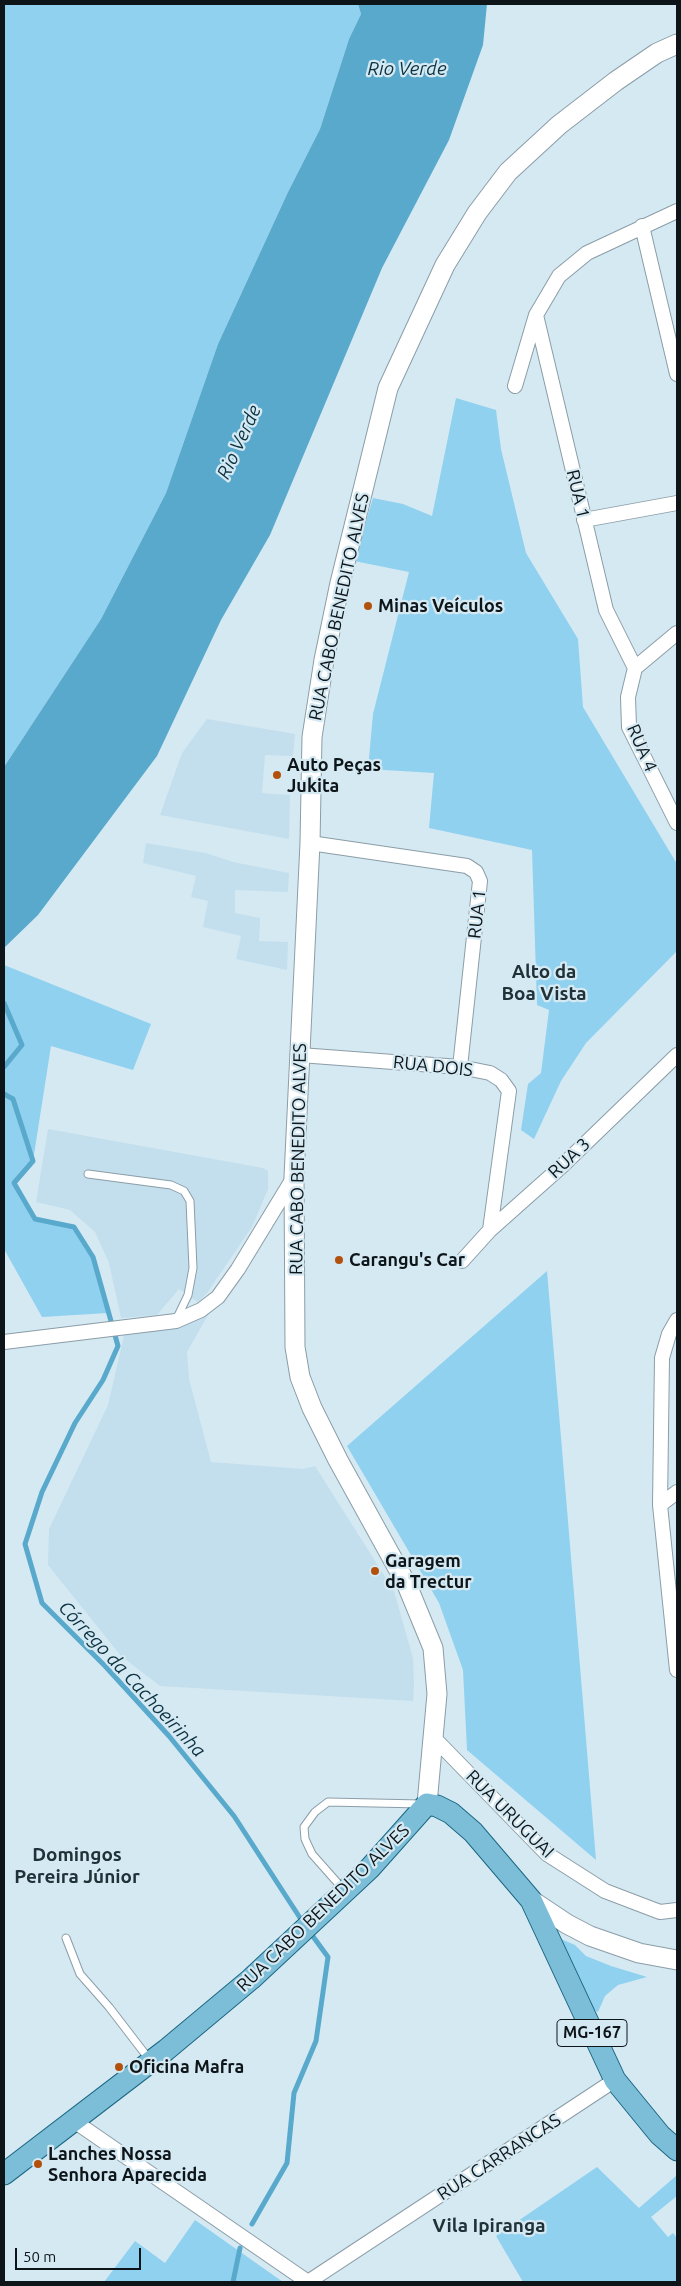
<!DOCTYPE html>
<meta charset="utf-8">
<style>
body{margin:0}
#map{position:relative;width:681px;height:2286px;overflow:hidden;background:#d5e9f3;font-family:Ubuntu,sans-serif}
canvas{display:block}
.frame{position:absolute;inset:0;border:5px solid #0e1519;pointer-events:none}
.scale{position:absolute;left:15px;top:2248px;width:126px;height:22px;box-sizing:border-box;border:2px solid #0e1519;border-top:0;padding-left:6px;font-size:15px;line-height:18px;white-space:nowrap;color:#0e1519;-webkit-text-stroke:4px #d5e9f3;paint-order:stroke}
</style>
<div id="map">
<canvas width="681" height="2286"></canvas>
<div class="frame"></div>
<div class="scale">50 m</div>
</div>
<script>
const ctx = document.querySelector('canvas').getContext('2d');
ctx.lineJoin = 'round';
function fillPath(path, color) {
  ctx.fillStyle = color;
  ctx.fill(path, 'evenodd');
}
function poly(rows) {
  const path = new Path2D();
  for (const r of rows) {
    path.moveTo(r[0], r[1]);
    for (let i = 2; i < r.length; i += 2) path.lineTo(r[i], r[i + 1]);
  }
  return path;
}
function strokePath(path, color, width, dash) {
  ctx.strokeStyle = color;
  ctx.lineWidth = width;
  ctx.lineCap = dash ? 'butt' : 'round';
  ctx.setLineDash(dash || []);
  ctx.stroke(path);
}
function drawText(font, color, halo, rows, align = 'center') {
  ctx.font = font + ' Ubuntu,sans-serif';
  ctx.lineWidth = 4.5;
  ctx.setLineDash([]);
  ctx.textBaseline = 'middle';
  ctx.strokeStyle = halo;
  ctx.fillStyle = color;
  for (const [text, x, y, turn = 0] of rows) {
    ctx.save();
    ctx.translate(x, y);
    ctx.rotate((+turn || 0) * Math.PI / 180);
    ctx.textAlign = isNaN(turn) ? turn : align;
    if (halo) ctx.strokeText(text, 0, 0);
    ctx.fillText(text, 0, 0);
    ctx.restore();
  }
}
fillPath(poly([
 [207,719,295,734,293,756,265,755,262,793,290,795,289,839,160,815,182,753],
 [146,843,206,853,233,862,289,873,288,892,235,890,235,913,260,918,259,941,288,942,287,970,236,959,241,936,203,927,208,901,191,897,196,876,143,863],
 [48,1129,263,1168,268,1171,268,1189,252,1227,207,1293,198,1302,179,1289,157,1315,121,1318,109,1263,95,1232,70,1210,36,1202],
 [211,1310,187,1352,189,1379,211,1462,303,1469,315,1466,394,1591,413,1658,414,1686,413,1701,160,1686,121,1656,48,1565,49,1529,108,1405,125,1331]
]), '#c3dfed');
fillPath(poly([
 [4,4,358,4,361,14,349,39,320,129,288,192,218,344,166,493,101,619,4,767],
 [456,398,496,410,501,449,526,553,578,639,583,707,677,864,677,951,586,1043,561,1081,534,1139,521,1130,528,1084,541,1073,549,1010,537,1005,532,850,429,828,434,773,368,769,373,714,409,572,354,561,373,498,403,504,432,516],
 [4,965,151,1024,133,1070,51,1046,33,1161,14,1183,35,1219,74,1227,93,1257,108,1313,42,1317,4,1249],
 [547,1271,568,1521,596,1860,467,1750,463,1670,439,1603,347,1446],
 [561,1939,575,1945,586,1956,611,1966,647,1977,618,1985,605,1996,598,2012,589,2008],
 [597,2167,639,2208,677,2175,677,2196,651,2217,668,2237,673,2233,677,2238,677,2282,523,2282,496,2236],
 [195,2220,283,2282,104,2282,135,2241,165,2263]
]), '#90d1ef');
fillPath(poly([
 [358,4,487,4,483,45,449,140,382,268,270,535,221,620,157,756,38,915,4,948,4,767,101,619,166,493,218,344,288,192,320,129,349,39,361,14]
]), '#59a9cc');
strokePath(poly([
 [4,1003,22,1045,4,1067],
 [4,1094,13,1099,33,1161,14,1183,35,1219,74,1227,93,1257,118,1346,103,1380,75,1423,42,1492,25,1544,42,1603,105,1666,169,1736,234,1816,304,1924],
 [252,2224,287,2163,294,2093,316,2041,328,1957,309,1931],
 [233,2282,240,2248]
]), '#59a9cc', 5);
const service = poly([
 [88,1174,171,1185,184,1191,190,1201,193,1268,188,1295,176,1320],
 [343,1889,312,1854,305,1839,304,1827,315,1812,328,1802,421,1804],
 [66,1938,80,1974,109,2007,149,2059]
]);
const minor = poly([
 [642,226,677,374],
 [536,315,606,610,635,668],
 [515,386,536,315,559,276,587,253,677,211],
 [584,520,677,503],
 [635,668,628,697,629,727,677,823],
 [635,668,677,633],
 [310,843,467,866,476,872,480,881,460,1067],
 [300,1055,460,1067,490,1073,501,1080,509,1091,490,1230],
 [462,1261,490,1230,562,1166,677,1055],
 [677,1320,669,1334,662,1358,660,1505,677,1670],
 [4,1342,176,1321,201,1310,218,1297,238,1269,294,1177],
 [660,1505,677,1492],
 [433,1737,547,1854,605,1891,660,1912,677,1910],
 [74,2121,308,2282],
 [308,2282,615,2080]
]);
const secondary = poly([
 [427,1804,437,1694,433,1648,407,1585,338,1460,312,1408,300,1377,295,1347,294,1177,310,843,312,737,324,660,340,583,388,388,445,265,477,213,508,172,559,125,616,81,657,53,677,44],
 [531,1900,567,1924,590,1936,639,1953,677,1960]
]);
const primary = poly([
 [4,2174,166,2050,251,1979,370,1868,427,1804,437,1806,451,1813,473,1832,531,1900,615,2080,660,2135,677,2150]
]);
strokePath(service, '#8b9da7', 9);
strokePath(minor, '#8b9da7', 16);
strokePath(secondary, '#8b9da7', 21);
strokePath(primary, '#1c6783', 23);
strokePath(service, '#fff', 7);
strokePath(minor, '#fff', 14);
strokePath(secondary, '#fff', 19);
strokePath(primary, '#7cbed7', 21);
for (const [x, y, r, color] of [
 [368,606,5,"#b2510b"],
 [277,775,5,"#b2510b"],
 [339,1260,5,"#b2510b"],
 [375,1571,5,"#b2510b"],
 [119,2067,5,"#b2510b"],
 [38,2164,5,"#b2510b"]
]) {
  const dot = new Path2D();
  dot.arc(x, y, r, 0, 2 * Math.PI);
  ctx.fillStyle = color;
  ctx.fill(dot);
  strokePath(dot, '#d5e9f3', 2);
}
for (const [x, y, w] of [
 [592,2033,70]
]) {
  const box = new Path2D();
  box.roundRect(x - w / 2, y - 13.5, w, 27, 4);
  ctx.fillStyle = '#d5e9f3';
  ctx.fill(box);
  strokePath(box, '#0e1519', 1);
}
drawText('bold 16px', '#0e1519', null, [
 ["MG-167",592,2033]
]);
drawText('18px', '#0e1519', '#d5e9f3', [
 ["RUA 1",578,494,77],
 ["RUA CABO BENEDITO ALVES",339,607,-78],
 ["RUA 4",642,748,67],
 ["RUA 1",477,914,-84],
 ["RUA DOIS",433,1066,6],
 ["RUA 3",569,1158,-43],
 ["RUA CABO BENEDITO ALVES",298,1159,-89],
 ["RUA URUGUAI",510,1814,45],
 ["RUA CABO BENEDITO ALVES",323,1908,-44],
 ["RUA CARRANCAS",499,2157,-33]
]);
drawText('bold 18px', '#0e1519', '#d5e9f3', [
 ["Minas Veículos",378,606],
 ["Auto Peças",287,765],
 ["Jukita",287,786],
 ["Carangu's Car",349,1260],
 ["Garagem",385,1561],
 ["da Trectur",385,1582],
 ["Oficina Mafra",129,2067],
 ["Lanches Nossa",48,2154],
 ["Senhora Aparecida",48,2175]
], 'left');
drawText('italic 19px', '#0c3241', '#d5e9f3', [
 ["Rio Verde",407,69],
 ["Rio Verde",239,442,-65],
 ["Córrego da Cachoeirinha",132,1679,47]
]);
drawText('bold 19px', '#213138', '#d5e9f3', [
 ["Alto da",544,972],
 ["Boa Vista",544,994],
 ["Domingos",77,1855],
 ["Pereira Júnior",77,1877],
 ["Vila Ipiranga",489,2226]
]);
</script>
